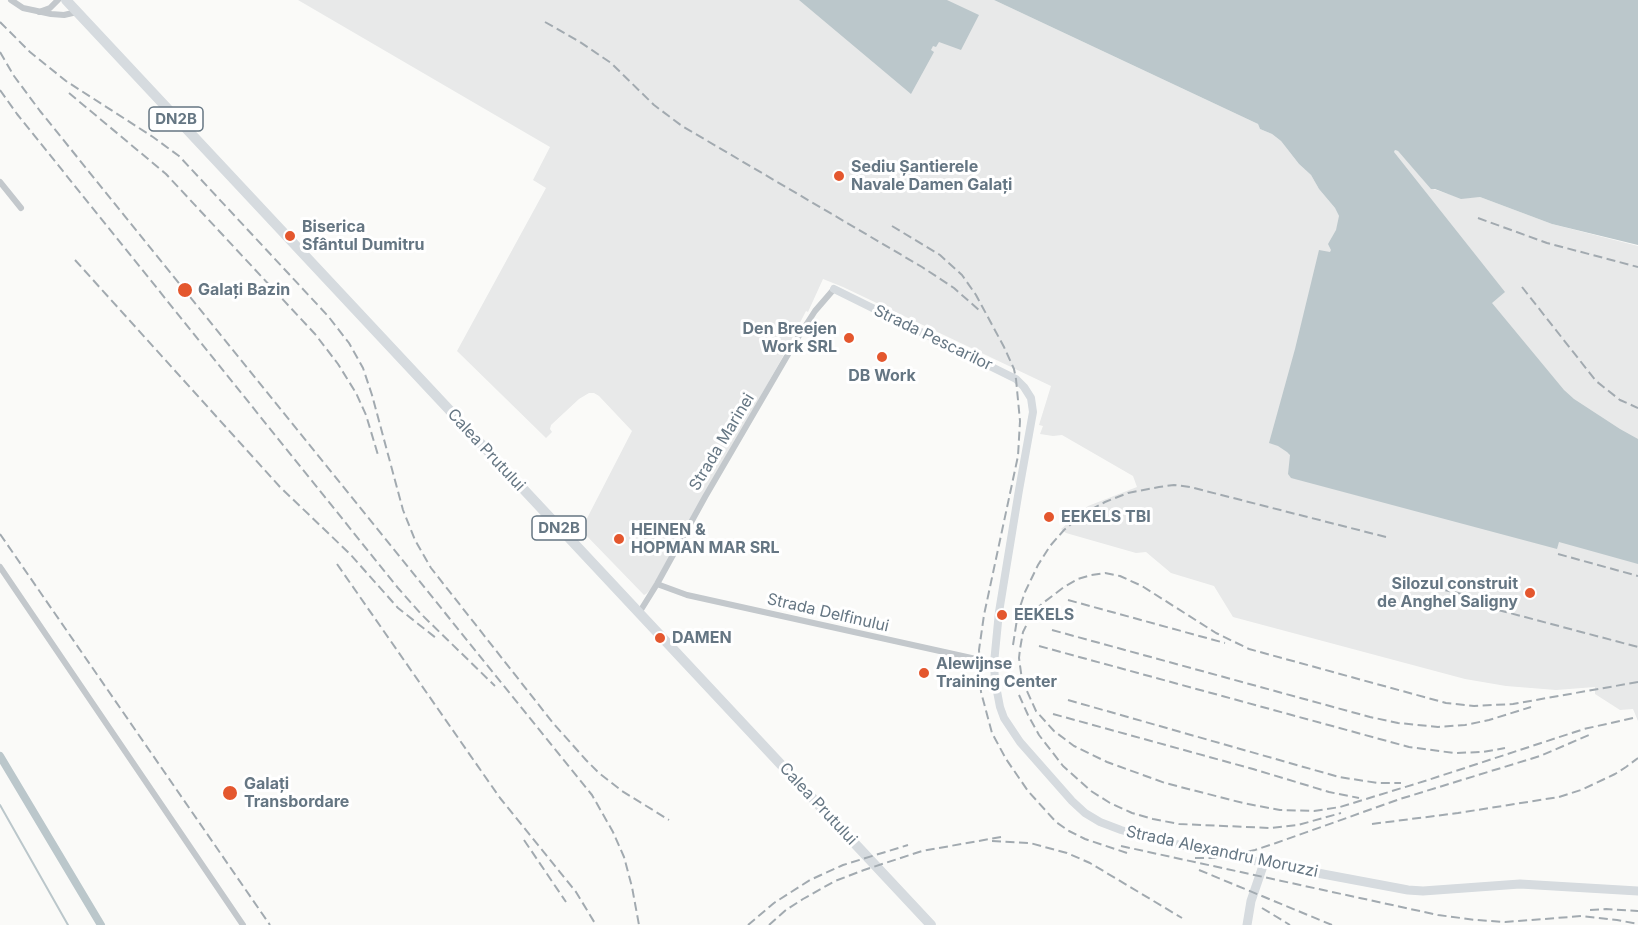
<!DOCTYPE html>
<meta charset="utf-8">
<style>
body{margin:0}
canvas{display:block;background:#fafaf8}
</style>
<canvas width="1638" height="925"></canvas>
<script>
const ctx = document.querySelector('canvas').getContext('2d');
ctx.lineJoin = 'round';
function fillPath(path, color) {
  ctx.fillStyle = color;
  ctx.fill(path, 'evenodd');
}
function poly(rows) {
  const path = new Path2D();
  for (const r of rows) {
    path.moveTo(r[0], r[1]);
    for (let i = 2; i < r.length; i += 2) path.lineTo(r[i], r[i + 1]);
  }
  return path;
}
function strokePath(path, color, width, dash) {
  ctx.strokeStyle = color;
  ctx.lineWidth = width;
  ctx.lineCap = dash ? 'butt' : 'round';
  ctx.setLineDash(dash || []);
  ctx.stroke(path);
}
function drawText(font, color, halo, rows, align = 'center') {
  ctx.font = font + ' Inter,sans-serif';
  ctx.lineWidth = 6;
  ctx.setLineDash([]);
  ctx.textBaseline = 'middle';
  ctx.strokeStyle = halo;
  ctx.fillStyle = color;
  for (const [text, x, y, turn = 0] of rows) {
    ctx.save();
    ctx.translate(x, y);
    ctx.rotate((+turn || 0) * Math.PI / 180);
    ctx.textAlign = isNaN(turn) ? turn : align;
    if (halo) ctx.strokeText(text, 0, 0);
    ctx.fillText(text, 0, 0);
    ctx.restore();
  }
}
fillPath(poly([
 [298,0,994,0,1258,124,1260,129,1272,134,1281,141,1299,164,1311,175,1319,189,1335,208,1339,216,1395,156,1394,152,1395,150,1398,151,1433,189,1461,198,1480,197,1552,224,1638,246,1638,721,1633,709,1620,710,1595,694,1595,687,1556,690,1506,686,1465,679,1233,617,1214,586,1171,573,1146,552,1136,553,1066,533,1061,529,1088,506,1137,487,1133,476,1062,435,1053,436,1040,434,1043,426,1039,425,1051,386,843,287,823,279,808,312,806,311,781,360,651,589,646,594,644,595,581,530,632,431,599,396,594,393,589,393,579,399,551,425,550,429,552,432,546,438,457,351,546,188,533,180,550,147]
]), '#e8e9e9');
fillPath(poly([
 [799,0,947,0,979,15,961,50,939,42,936,47,933,46,931,50,934,52,911,94],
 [994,0,1638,0,1638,245,1552,224,1480,197,1461,199,1435,189,1431,189,1398,151,1395,150,1394,152,1505,292,1492,303,1564,390,1574,399,1620,429,1638,439,1638,564,1559,542,1557,549,1291,478,1288,474,1290,455,1287,452,1278,446,1269,443,1295,349,1319,250,1330,252,1331,250,1328,244,1336,230,1339,216,1335,208,1319,189,1311,175,1299,164,1281,141,1272,134,1260,129,1258,124]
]), '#bbc7cb');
strokePath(poly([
 [0,805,68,925]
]), '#bbc7cb', 2);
strokePath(poly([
 [0,756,101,925]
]), '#bbc7cb', 8);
strokePath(poly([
 [11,0,23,8,51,14,64,15,77,12],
 [39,12,50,8,58,0],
 [0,182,21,208],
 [0,567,243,925],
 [657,584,687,595,994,663],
 [639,613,657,584,705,497,797,339,815,311,834,289]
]), '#c3c8cc', 6);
strokePath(poly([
 [834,289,1016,379,1024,387,1031,398,1033,412,1019,490,999,612,994,663,995,681,1000,707,1004,718,1020,742,1072,801,1085,813,1100,822,1121,830,1152,839,1264,863]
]), '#d6dbdf', 8);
strokePath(poly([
 [1247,925,1251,901,1264,863,1408,890,1423,891,1520,884,1638,891]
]), '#d6dbdf', 9);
strokePath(poly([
 [66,0,931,925]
]), '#d6dbdf', 10);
strokePath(poly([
 [0,22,30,52,66,81,153,137,179,156,328,316,349,343,363,368,372,395,403,510,415,540,431,568,553,723,586,760,599,773,622,791,669,820],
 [545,22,580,42,611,63,654,105,682,126,922,267,954,288,980,311],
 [0,52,14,76,40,111,592,795,613,832,624,857,632,887,639,925],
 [0,90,17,114,398,588,421,614,495,686],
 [69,93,166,174,315,334,338,364,356,393,366,415,378,455],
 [1478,218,1547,243,1638,267],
 [892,226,940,255,962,275,976,295,1004,347,1014,369,1016,379,1020,421,1018,456,984,615,979,650,981,692,992,733,1006,759,1028,791,1056,822,1069,831,1085,839,1127,853],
 [75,260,280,487,350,554,398,608,436,638],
 [1522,287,1596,381,1620,400,1638,408],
 [0,534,270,925],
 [1558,554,1638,576],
 [337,564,500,798,576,892,596,925],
 [1402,580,1466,595],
 [1068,600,1225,643],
 [1472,603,1638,647],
 [1052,630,1370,717,1398,723,1438,727,1465,725,1489,720,1531,707],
 [1013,645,1018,613,1025,592,1038,565,1050,546,1064,530,1083,514,1105,502,1128,493,1159,487,1174,485,1190,487,1386,537],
 [1039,646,1409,747,1454,753,1483,752,1505,748],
 [1019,695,1028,715,1039,735,1063,766,1091,791,1110,803,1132,813,1153,819,1179,824,1270,828,1298,825,1341,813],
 [1068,700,1339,777,1378,783,1401,783],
 [1053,714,1253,769,1329,792,1359,798],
 [1633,718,1584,729,1428,780,1340,807,1314,811,1280,810,1243,803,1165,783,1107,762,1074,746,1054,731,1036,711,1022,680,1019,658,1020,649,1023,632,1027,624,1036,609,1043,603,1064,587,1078,579,1091,575,1105,573,1120,576,1142,586,1216,633,1249,649,1446,703,1474,706,1513,704,1638,682],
 [1372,824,1458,813,1559,797,1581,790,1615,774,1626,767,1638,758],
 [524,840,566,902],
 [992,841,1030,843,1067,853,1090,863,1182,918],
 [1121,846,1438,915,1476,920,1505,922,1582,916,1617,920,1638,924],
 [1195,858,1217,858,1255,850,1276,843,1400,799,1540,756,1589,735],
 [1199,870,1332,925],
 [1262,908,1290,925],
 [1590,910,1606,909,1638,911],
 [748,925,774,903,810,880,843,865,908,845],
 [769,925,786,910,803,899,835,881,864,870,922,851,1001,837]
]), '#a2aab0', 2, [9, 4.5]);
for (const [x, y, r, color] of [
 [839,176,6,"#e4572e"],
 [290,236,6,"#e4572e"],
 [185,290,8,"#e4572e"],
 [849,338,6,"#e4572e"],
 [882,357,6,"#e4572e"],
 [1049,517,6,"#e4572e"],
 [619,539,6,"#e4572e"],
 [1530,593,6,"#e4572e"],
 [1002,615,6,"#e4572e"],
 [660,638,6,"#e4572e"],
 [924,673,6,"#e4572e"],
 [230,793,8,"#e4572e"]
]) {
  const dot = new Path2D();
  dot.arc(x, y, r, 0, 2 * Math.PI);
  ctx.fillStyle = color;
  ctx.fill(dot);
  strokePath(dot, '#fff', 2);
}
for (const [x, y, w] of [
 [176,119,54],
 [559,528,54]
]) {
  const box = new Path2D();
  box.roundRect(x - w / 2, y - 12, w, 24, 4.5);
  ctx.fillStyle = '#fff';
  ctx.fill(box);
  strokePath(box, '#657683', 1.5);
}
drawText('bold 15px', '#657683', null, [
 ["DN2B",176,119],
 ["DN2B",559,528]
]);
drawText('bold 16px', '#657683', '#fff', [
 ["Sediu Șantierele",851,167],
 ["Navale Damen Galați",851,185],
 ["Biserica",302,227],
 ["Sfântul Dumitru",302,245],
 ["Galați Bazin",198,290],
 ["Den Breejen",837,329,"right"],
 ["Work SRL",837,347,"right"],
 ["DB Work",882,376,"center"],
 ["EEKELS TBI",1061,517],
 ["HEINEN &",631,530],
 ["HOPMAN MAR SRL",631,548],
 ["Silozul construit",1518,584,"right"],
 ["de Anghel Saligny",1518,602,"right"],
 ["EEKELS",1014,615],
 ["DAMEN",672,638],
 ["Alewijnse",936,664],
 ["Training Center",936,682],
 ["Galați",244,784],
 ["Transbordare",244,802]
], 'left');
drawText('16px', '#657683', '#fff', [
 ["Strada Pescarilor",933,338,26],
 ["Strada Marinei",722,442,-59],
 ["Calea Prutului",486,450,47],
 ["Strada Delfinului",828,613,13],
 ["Calea Prutului",818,804,47],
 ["Strada Alexandru Moruzzi",1222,852,12]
]);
</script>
